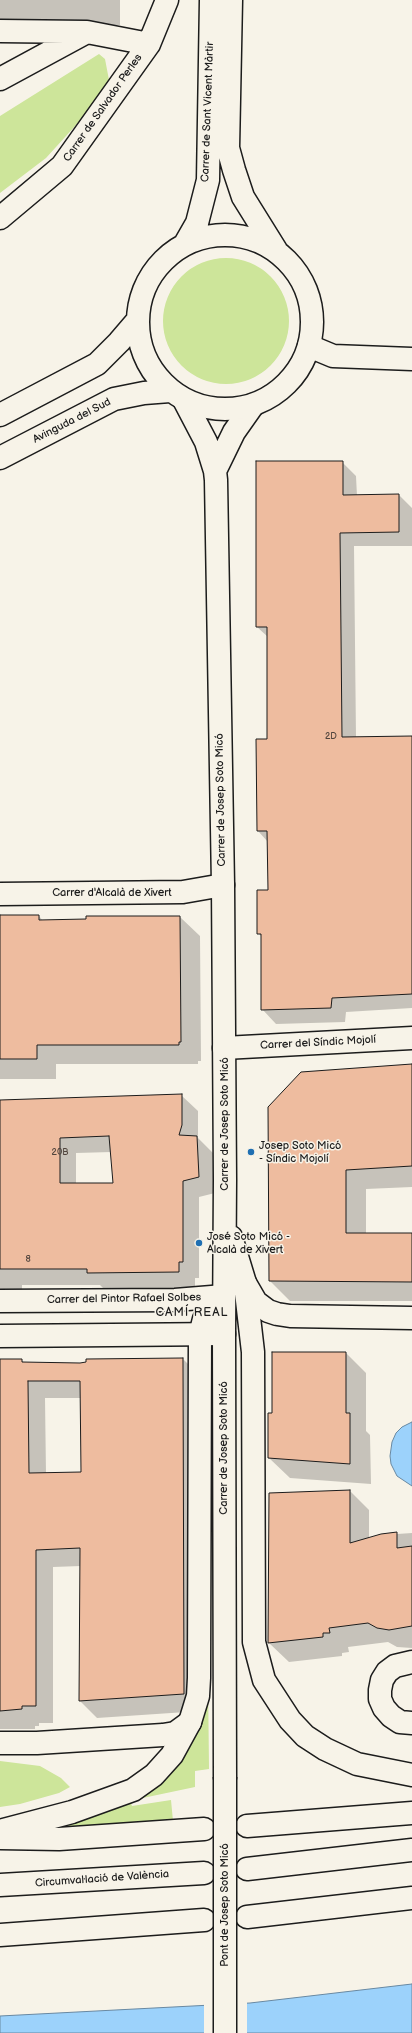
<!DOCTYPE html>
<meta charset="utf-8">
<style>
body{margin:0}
canvas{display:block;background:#f7f3e8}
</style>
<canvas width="412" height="2033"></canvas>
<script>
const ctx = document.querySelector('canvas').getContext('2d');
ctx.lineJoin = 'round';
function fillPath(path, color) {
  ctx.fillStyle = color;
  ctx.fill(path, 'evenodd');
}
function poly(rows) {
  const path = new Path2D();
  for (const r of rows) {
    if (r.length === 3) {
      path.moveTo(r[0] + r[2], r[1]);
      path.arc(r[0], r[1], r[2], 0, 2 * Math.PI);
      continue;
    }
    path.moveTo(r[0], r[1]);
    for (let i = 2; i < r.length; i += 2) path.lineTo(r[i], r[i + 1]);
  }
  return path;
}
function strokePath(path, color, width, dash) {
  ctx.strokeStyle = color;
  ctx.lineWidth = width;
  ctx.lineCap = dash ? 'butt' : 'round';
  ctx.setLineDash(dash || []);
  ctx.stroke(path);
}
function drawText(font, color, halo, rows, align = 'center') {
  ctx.font = font + ' "Balsamiq Sans",sans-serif';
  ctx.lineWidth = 3;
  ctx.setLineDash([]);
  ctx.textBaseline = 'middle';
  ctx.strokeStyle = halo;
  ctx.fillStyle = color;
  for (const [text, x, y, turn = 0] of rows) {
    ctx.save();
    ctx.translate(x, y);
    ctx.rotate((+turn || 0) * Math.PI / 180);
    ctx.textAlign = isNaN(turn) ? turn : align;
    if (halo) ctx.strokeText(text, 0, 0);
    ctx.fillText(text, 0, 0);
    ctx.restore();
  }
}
fillPath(poly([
 [99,54,105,59,109,80,96,103,46,158,0,193,0,116],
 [226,321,63],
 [208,1677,209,1769,195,1771,195,1787,138,1799],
 [0,1761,40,1766,61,1778,70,1787,59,1793,20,1804,0,1807],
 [171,1800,173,1821,69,1828,68,1825,130,1801,132,1806]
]), '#cde59a');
const water = poly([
 [412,1422,412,1486,397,1476,391,1464,390,1456,392,1442,396,1433,402,1427,412,1422],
 [412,1984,412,2033,0,2033,0,2016,250,2003,412,1984]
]);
fillPath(water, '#9cd2fb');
strokePath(water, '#6989a2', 1);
fillPath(poly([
 [247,2001,247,2033,204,2033,204,2004]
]), '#f7f3e8');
fillPath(poly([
 [0,0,120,0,120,25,0,25],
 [342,462,356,476,357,496,399,495,412,508,412,546,354,546,356,738,412,738,412,1008,346,1012,345,1022,276,1024,262,1009,262,937,258,933,269,891,268,842,258,831,268,740,268,637,257,627],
 [0,916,39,916,43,921,180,917,200,936,201,1061,198,1061,198,1064,56,1064,56,1079,0,1079],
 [412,1066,412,1187,366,1189,366,1234,412,1234,412,1301,290,1301,270,1281],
 [181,1095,198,1111,198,1138,213,1153,215,1193,199,1197,199,1278,195,1278,195,1288,104,1289,100,1285,22,1285,22,1289,0,1289,0,1100],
 [112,1152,114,1184,76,1184,76,1153],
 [346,1353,366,1373,366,1431,370,1435,371,1484,290,1478,269,1458,273,1414],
 [183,1359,201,1377,201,1711,97,1718,80,1701,81,1566,53,1567,53,1723,39,1723,39,1726,35,1726,35,1729,0,1729,0,1360,21,1360,25,1363,80,1364],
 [45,1398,81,1398,82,1473,46,1474],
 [350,1491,369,1510,369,1539,382,1535,412,1533,412,1648,397,1647,388,1642,348,1647,349,1652,342,1653,342,1656,289,1662,269,1643,270,1494]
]), '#0003');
const building = poly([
 [256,461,343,461,343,495,399,494,399,532,340,533,342,737,412,736,412,994,332,998,331,1008,261,1010,261,934,257,934,257,890,268,890,267,831,257,831,256,739,267,739,267,627,256,627,256,461],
 [0,915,39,915,39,920,86,919,86,916,180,916,181,1042,179,1042,179,1045,37,1045,37,1059,0,1059,0,915],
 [412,1064,412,1166,346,1170,346,1233,412,1233,412,1282,269,1281,268,1107,301,1072,412,1064],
 [182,1094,182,1125,179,1135,197,1136,199,1177,183,1181,183,1262,179,1262,179,1272,87,1273,87,1269,0,1269,0,1100,182,1094],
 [109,1136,113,1183,60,1183,60,1138,109,1136],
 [272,1352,346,1352,346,1413,350,1413,350,1464,268,1458,268,1413,272,1413,272,1352],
 [183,1358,184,1694,79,1701,80,1548,36,1550,36,1706,22,1706,22,1709,0,1711,0,1359,22,1359,22,1362,80,1363,86,1362,86,1359,183,1358],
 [28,1381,80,1381,81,1472,29,1473,28,1381],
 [350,1490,350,1543,381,1534,397,1532,397,1548,412,1546,412,1626,389,1630,377,1628,368,1623,329,1628,330,1633,323,1633,323,1637,268,1643,269,1493,350,1490]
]);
fillPath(building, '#eebc9f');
strokePath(building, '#1c1c1c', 1);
const street = poly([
 [0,31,87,32,149,44],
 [0,79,85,33],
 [0,218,62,166,149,44,167,0],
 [309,346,333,356,412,359],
 [0,894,183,892,223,885],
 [224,1048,412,1038],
 [245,1283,256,1302,268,1311,277,1314,290,1316,412,1318],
 [0,1301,175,1300,224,1296],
 [0,1336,224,1334],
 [412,1662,395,1666,387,1672,382,1680,380,1690,380,1699,384,1708,391,1716,400,1722,412,1723],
 [0,1743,37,1743,163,1735,175,1733,190,1722]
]);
const secondary = poly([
 [184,400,206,442,215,471,216,480,223,885,225,1180,224,1334,225,1777],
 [215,471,234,432,253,405],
 [231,1237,245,1283,253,1352,254,1642,264,1680,290,1720,305,1736,325,1749,357,1764,412,1775],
 [0,1831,72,1812,133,1790,154,1775,172,1755,190,1722,198,1696,199,1678,200,1335,204,1319,224,1296]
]);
const primary = poly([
 [231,0,228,148,234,170,243,197,276,250],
 [225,322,87],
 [185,244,197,223,208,180,211,0],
 [0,415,97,364,119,342,137,321],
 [0,458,114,399,144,393,170,391]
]);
const highway = poly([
 [247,1826,412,1813],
 [0,1838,59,1839,204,1829],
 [247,1869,412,1850],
 [0,1885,204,1873],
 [247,1917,412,1898],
 [0,1935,204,1920]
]);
strokePath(street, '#1c1c1c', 25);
strokePath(secondary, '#1c1c1c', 25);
strokePath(primary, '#1c1c1c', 25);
strokePath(highway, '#1c1c1c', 25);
strokePath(street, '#f7f3e8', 22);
strokePath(secondary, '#f7f3e8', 22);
strokePath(primary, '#f7f3e8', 22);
strokePath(highway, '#f7f3e8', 22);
const secondaryBridge = poly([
 [225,1777,225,2033]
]);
strokePath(secondaryBridge, '#1c1c1c', 25, []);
strokePath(secondaryBridge, '#f7f3e8', 22);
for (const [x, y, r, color] of [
 [251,1152,4,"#1f6fb2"],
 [199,1243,4,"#1f6fb2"]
]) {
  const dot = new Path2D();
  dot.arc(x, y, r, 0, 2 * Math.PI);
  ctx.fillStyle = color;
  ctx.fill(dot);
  strokePath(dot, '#f7f3e8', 1.5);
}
drawText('9px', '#50443d', null, [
 ["2D",331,737],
 ["20B",60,1153],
 ["8",28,1260]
]);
drawText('11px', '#1c1c1c', '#f7f3e8', [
 ["Carrer de Salvador Perles",103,108,-55],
 ["Carrer de Sant Vicent Màrtir",208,112,-88],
 ["Avinguda del Sud",72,421,-27],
 ["Carrer de Josep Soto Micó",221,800,-91],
 ["Carrer d'Alcalà de Xivert",112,893],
 ["Carrer del Síndic Mojolí",318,1043,-3],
 ["Carrer de Josep Soto Micó",225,1124,-90],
 ["Carrer del Pintor Rafael Solbes",124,1299,-1],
 ["Carrer de Josep Soto Micó",224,1448,-90],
 ["Circumval·lació de València",102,1879,-4],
 ["Pont de Josep Soto Micó",225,1905,-90]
]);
drawText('11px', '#1c1c1c', '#f7f3e8', [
 ["Josep Soto Micó",259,1146],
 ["- Síndic Mojolí",259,1159],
 ["José Soto Micó -",207,1237],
 ["Alcalà de Xivert",207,1250]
], 'left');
ctx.letterSpacing = '1px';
drawText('12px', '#1c1c1c', '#f7f3e8', [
 ["CAMÍ REAL",192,1313]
]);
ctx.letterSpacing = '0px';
</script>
